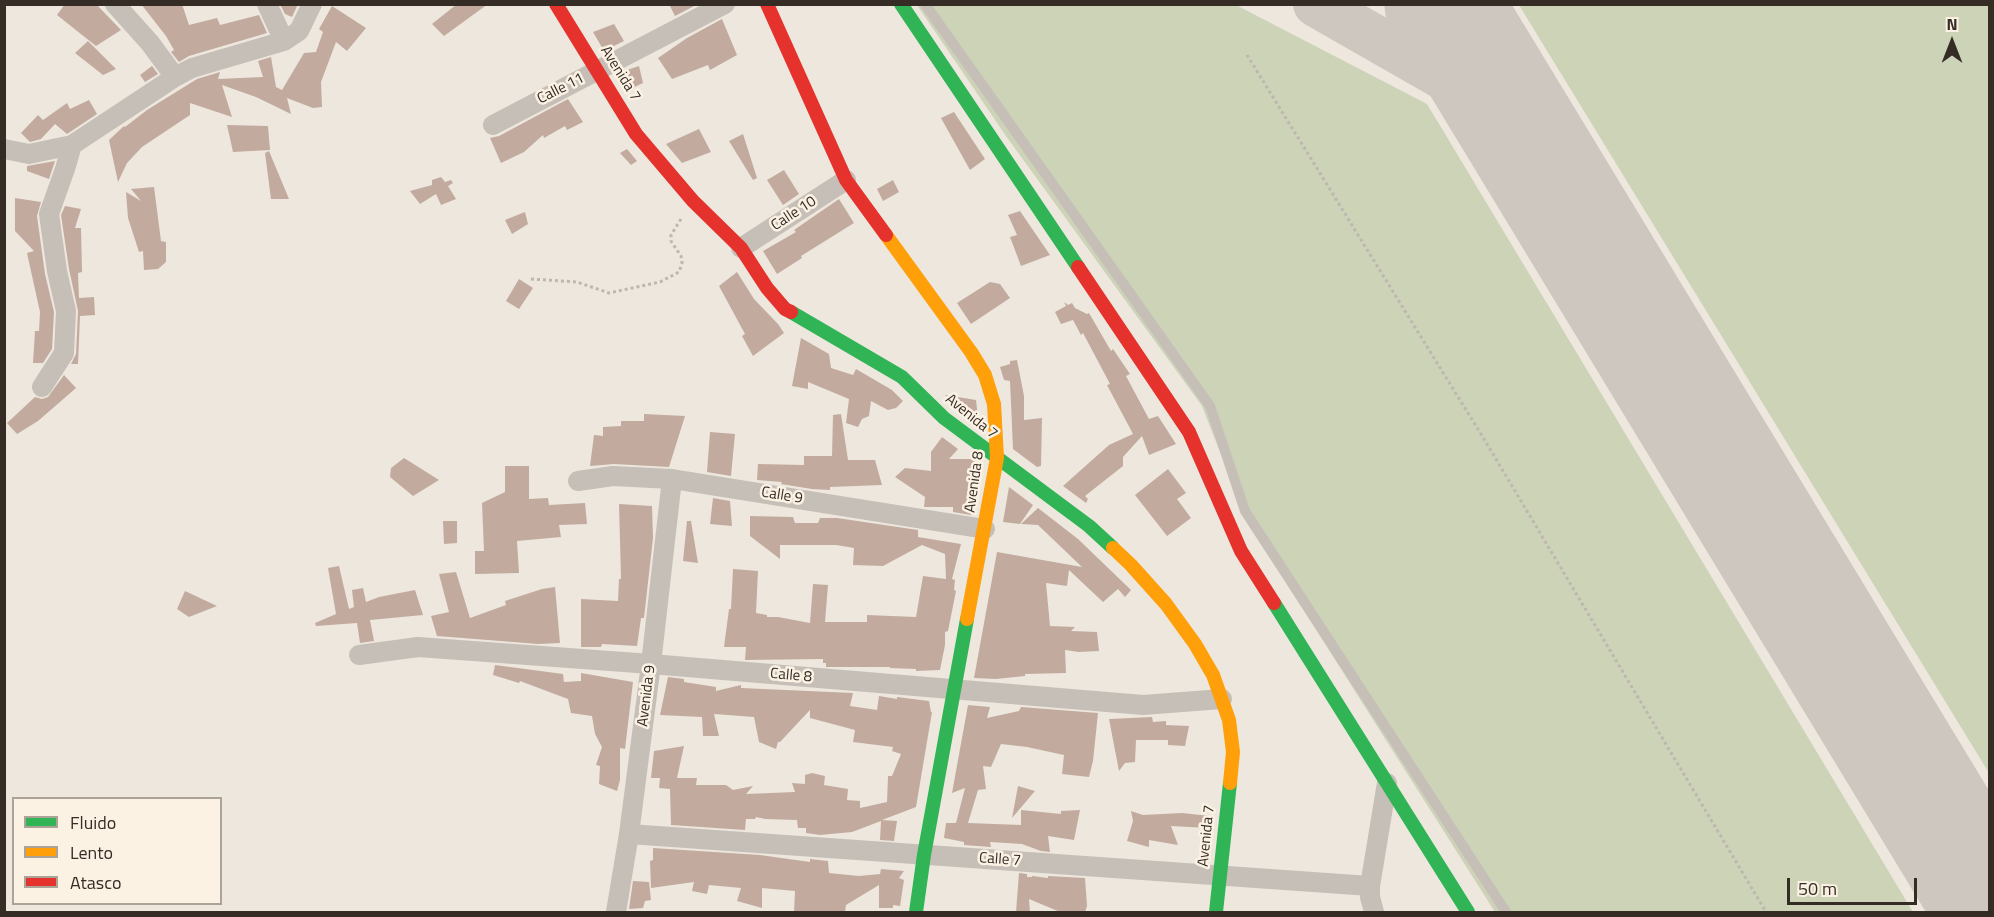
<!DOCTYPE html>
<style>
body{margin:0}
#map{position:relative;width:1994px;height:917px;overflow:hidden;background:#ede7de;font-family:"Titillium Web",sans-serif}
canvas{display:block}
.frame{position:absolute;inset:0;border:6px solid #362c26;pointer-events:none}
.legend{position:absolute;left:12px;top:797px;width:210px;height:108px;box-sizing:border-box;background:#fbf2e4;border:2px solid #aca398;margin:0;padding:8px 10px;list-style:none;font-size:18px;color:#362c26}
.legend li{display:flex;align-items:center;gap:12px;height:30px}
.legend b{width:30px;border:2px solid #aca398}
.north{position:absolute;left:1922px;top:12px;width:60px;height:60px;-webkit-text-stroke:4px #fbf2e4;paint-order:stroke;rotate:0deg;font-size:16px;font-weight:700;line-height:24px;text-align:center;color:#362c26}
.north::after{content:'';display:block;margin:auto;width:21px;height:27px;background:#362c26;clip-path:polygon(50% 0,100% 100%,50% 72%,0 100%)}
.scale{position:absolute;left:1787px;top:878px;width:130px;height:27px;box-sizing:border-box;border:3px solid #362c26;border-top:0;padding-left:8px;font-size:18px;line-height:21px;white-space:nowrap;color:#362c26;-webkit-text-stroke:4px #fbf2e4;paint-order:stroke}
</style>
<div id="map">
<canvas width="1994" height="917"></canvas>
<div class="frame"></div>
<ul class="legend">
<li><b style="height:8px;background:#30b455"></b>Fluido</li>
<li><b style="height:8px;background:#ff9f0a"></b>Lento</li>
<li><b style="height:8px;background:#e5322d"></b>Atasco</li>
</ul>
<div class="north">N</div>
<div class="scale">50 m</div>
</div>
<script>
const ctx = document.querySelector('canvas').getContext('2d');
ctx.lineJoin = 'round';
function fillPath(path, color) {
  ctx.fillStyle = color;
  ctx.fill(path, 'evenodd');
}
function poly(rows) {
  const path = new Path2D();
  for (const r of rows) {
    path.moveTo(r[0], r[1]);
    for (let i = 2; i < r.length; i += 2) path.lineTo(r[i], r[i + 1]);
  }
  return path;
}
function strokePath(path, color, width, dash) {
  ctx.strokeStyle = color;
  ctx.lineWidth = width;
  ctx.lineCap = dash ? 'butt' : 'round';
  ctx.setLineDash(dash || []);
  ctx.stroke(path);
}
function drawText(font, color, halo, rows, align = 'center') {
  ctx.font = font + ' "Titillium Web",sans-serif';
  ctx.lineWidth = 5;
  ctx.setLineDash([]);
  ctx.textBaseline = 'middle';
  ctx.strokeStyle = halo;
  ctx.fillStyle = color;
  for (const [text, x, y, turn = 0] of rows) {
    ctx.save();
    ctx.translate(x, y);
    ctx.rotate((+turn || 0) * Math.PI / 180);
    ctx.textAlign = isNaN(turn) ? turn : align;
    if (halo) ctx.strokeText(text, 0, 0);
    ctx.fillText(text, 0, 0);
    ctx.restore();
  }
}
fillPath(poly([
 [917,5,1236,5,1427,104,1913,912,1495,912,1247,521,1202,406,1006,136],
 [1519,5,1989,5,1989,773]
]), '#ccd3b7');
strokePath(poly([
 [1316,4,1510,115]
]), '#cdc7c0', 46);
strokePath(poly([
 [1443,4,1990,905]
]), '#cdc7c0', 117);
fillPath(poly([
 [65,4,96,4,121,30,96,46,57,15],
 [141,4,182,4,189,25,217,18,220,25,259,15,267,33,189,56,179,62,171,52,174,50,166,36],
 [280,4,298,4,292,17,285,14],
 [457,4,488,4,444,36,432,24],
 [669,4,698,4,675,16],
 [332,6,366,28,347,51,336,42,321,82,322,107,313,108,287,98,291,114,256,97,222,85,232,117,190,103,190,115,142,147,127,163,118,182,109,140,124,126,125,127,147,110,197,79,220,72,218,79,263,77,258,61,271,57,276,87,282,90,304,53,316,52,323,32,319,29],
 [722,19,737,55,710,70,708,65,672,79,658,58,687,38],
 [614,24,624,41,604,51,593,32],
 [88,41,116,69,103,75,75,53],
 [152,66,158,74,145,82,140,75],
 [639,66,643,83,628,90,618,73],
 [568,99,583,122,567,130,565,126,544,138,543,135,524,152,501,163,490,138,499,136],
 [89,100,97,114,67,134,55,124,41,139,30,142,21,133,38,115,43,120,67,103,70,109],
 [954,112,985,159,970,170,941,118],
 [227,125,268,126,270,150,233,152],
 [699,129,711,152,682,163,666,144],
 [743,134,757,178,753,180,729,141],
 [627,149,637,161,631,165,620,153],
 [269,151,289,199,271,199,265,153],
 [55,161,49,179,27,171,27,166],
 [784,170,799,194,783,205,767,180],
 [441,177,445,182,451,180,453,183,448,186,456,199,441,205,436,194,420,204,410,191,432,185,432,180],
 [893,180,899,192,883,201,877,189],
 [154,187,161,241,166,242,166,262,158,269,144,270,143,251,139,252,128,218,126,192,141,201,131,189],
 [15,198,41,202,37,216,45,274,54,312,52,349,43,363,33,363,35,331,39,331,40,312,27,253,34,251,15,231],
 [839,199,854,223,801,256,802,258,777,274,763,251,796,232,794,230],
 [65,206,81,209,75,228,81,228,82,272,78,273,79,298,94,297,95,315,80,316,78,364,71,364,76,354,78,311,69,269,61,215],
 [1020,211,1050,255,1021,266,1010,237,1017,235,1008,215],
 [525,212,528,224,512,234,505,220],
 [737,272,754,299,778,324,784,333,753,356,742,336,745,334,719,286],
 [519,279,533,288,519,309,506,301],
 [990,282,1000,284,1010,298,971,324,957,303],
 [1064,302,1068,305,1072,303,1075,308,1087,314,1089,313,1111,351,1113,349,1130,374,1126,376,1149,419,1158,416,1176,444,1149,455,1142,436,1123,457,1123,466,1085,496,1088,499,1086,503,1063,486,1109,445,1133,434,1107,385,1110,384,1083,333,1081,335,1073,320,1061,324,1055,312,1066,306],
 [801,338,829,354,831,368,853,375,856,369,892,390,903,401,896,408,888,410,871,401,869,416,862,419,858,427,846,423,849,399,808,382,808,389,792,386],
 [1017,360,1024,396,1024,420,1042,418,1041,466,1037,467,1013,449,1010,381,1004,380,1000,367,1010,364,1010,361],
 [64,375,76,388,38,421,17,434,7,423,35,397,42,399,48,397],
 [945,395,976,400,978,418,975,421],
 [644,414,685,416,669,467,614,464,590,466,594,435,603,436,603,427,621,426,621,421,644,421],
 [841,414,848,460,875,460,882,485,830,487,830,490,812,489,781,484,782,482,757,480,758,464,804,465,804,456,832,456,833,415],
 [710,432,735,434,731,476,707,472],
 [942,437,958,449,949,459,971,459,977,463,977,477,971,515,953,512,953,507,924,507,925,497,895,477,905,468,931,471,931,452],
 [404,458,439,480,413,496,390,477,391,468],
 [505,466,529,466,529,499,548,498,549,505,585,503,587,524,559,525,561,537,517,541,519,573,475,574,475,551,484,551,482,503,505,492],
 [1168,469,1186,493,1177,499,1191,518,1167,536,1135,495],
 [1009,487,1033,505,1020,524,1003,522],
 [713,498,730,501,732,526,710,524],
 [619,504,652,506,653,538,644,618,641,618,637,646,602,644,601,647,581,647,581,599,618,601,619,579,621,579],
 [1038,508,1078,539,1131,590,1125,597,1118,589,1103,602,1069,570,1067,586,1046,583,1050,626,1075,627,1071,631,1097,632,1099,651,1079,652,1065,650,1066,673,1025,674,1025,676,996,679,974,678,997,552,1082,567,1038,525,1021,524],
 [750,516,793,517,795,523,818,523,820,518,837,518,918,530,918,537,961,544,952,579,955,580,954,590,956,591,948,631,945,632,945,645,940,670,916,671,916,669,890,668,890,667,826,667,826,663,823,663,823,659,745,660,746,647,724,647,729,609,731,609,733,569,758,571,756,613,767,615,767,617,778,617,810,623,813,584,828,585,825,622,867,622,867,615,916,617,923,576,946,579,945,554,922,545,883,566,853,565,854,548,836,545,780,545,780,559,750,536],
 [443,521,457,521,457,543,444,544],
 [687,521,691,521,698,563,683,561],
 [339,566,349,609,354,607,352,590,363,588,366,602,379,597,415,590,423,615,370,620,374,641,360,643,357,623,316,626,315,623,336,614,328,568],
 [456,572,470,618,506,605,505,601,542,589,555,587,560,643,538,644,437,636,431,616,449,612,439,574],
 [185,591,217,606,189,617,177,609],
 [495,665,563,674,564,682,581,681,581,673,633,682,625,749,620,748,620,780,617,791,599,784,600,766,596,765,602,747,595,734,592,716,571,713,568,699,520,681,519,683,493,675],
 [668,677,684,679,684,682,716,687,716,691,741,685,741,688,853,693,850,706,877,710,879,696,897,699,897,697,929,701,931,712,932,712,916,807,882,820,897,821,894,841,880,840,881,821,852,832,820,835,806,833,806,828,798,828,797,820,765,819,756,817,755,819,746,819,745,830,671,825,670,789,659,788,660,778,651,778,654,751,684,746,677,778,697,778,696,785,726,785,733,790,753,786,746,794,795,792,792,783,805,784,805,775,812,773,825,776,824,785,848,789,847,800,860,801,860,808,887,802,888,776,892,776,901,754,892,751,893,747,853,742,855,730,810,718,810,710,780,742,778,742,776,749,759,742,754,717,714,714,719,736,703,736,702,717,660,715],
 [968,705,990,707,987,718,1019,711,1021,707,1098,713,1093,761,1089,777,1062,774,1064,755,1027,747,1001,744,991,767,983,766,986,789,978,790,968,823,1021,825,1021,810,1061,814,1061,811,1080,810,1074,840,1048,836,1050,852,1041,851,1022,844,990,842,991,847,964,845,964,842,944,838,946,823,956,823,965,788,952,793],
 [1152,717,1153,722,1166,721,1166,725,1189,726,1185,746,1168,745,1168,740,1136,740,1135,762,1125,763,1119,771,1109,719],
 [1018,786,1035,791,1012,818],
 [1131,811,1143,815,1182,813,1210,816,1208,828,1171,826,1178,845,1149,840,1149,847,1127,841,1133,821],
 [653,848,760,855,810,862,810,859,828,861,829,873,859,876,880,874,881,869,904,871,899,878,904,880,900,906,893,905,893,908,879,908,879,885,846,905,845,912,794,912,795,891,762,888,762,908,737,901,741,888,709,885,707,894,692,891,694,882,651,888,650,861,653,860],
 [1019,873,1027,874,1027,877,1032,877,1032,876,1048,878,1048,876,1085,878,1087,906,1085,912,1060,912,1029,899,1030,912,1016,912],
 [633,881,649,882,651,900,645,901,643,908,629,909]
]), '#c2ab9e');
strokePath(poly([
 [1247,55,1484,439,1766,912],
 [531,279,577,282,609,293,660,282,679,272,682,263,681,256,671,241,671,235,681,219]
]), '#beb7b0', 3, [3, 3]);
strokePath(poly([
 [925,4,1210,406,1245,511,1506,912]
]), '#c6bfb7', 10);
strokePath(poly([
 [115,4,150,43,175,77],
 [267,4,284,41],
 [493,125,725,4],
 [4,149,29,154,72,145,175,77,192,68,284,41,299,31,312,4],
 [741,248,846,180],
 [42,387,64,353,66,311,57,271,49,214,65,169,72,145],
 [578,481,613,476,672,479,985,529],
 [359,655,418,647,651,664,1143,705,1222,699],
 [629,834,1370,886],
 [616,912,629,834,651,664,672,479],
 [1374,912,1370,897,1370,886,1387,783]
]), '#c6bfb7', 20);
strokePath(poly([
 [901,4,1078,267],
 [791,312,902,377,944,418,1089,526,1113,548],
 [1274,603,1468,912],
 [916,912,924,855,967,619],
 [1216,912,1230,783]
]), '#30b455', 14);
strokePath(poly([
 [886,235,971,352,985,375,994,404,997,458,967,619],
 [1113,548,1131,565,1166,604,1195,644,1213,675,1229,720,1233,752,1230,783]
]), '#ff9f0a', 14);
strokePath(poly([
 [556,4,636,134,693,201,741,248,767,288,785,309,791,312],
 [767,4,846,180,886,235],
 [1078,267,1189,432,1241,551,1274,603]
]), '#e5322d', 14);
drawText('15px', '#362c26', '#fbf2e4', [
 ["Avenida 7",620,74,58],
 ["Calle 11",561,89,-27],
 ["Calle 10",794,214,-33],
 ["Avenida 7",971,417,39],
 ["Avenida 8",975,482,-82],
 ["Calle 9",782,496,9],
 ["Calle 8",791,676,5],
 ["Avenida 9",647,696,-83],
 ["Avenida 7",1207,836,-84],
 ["Calle 7",1000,860,4]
]);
</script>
